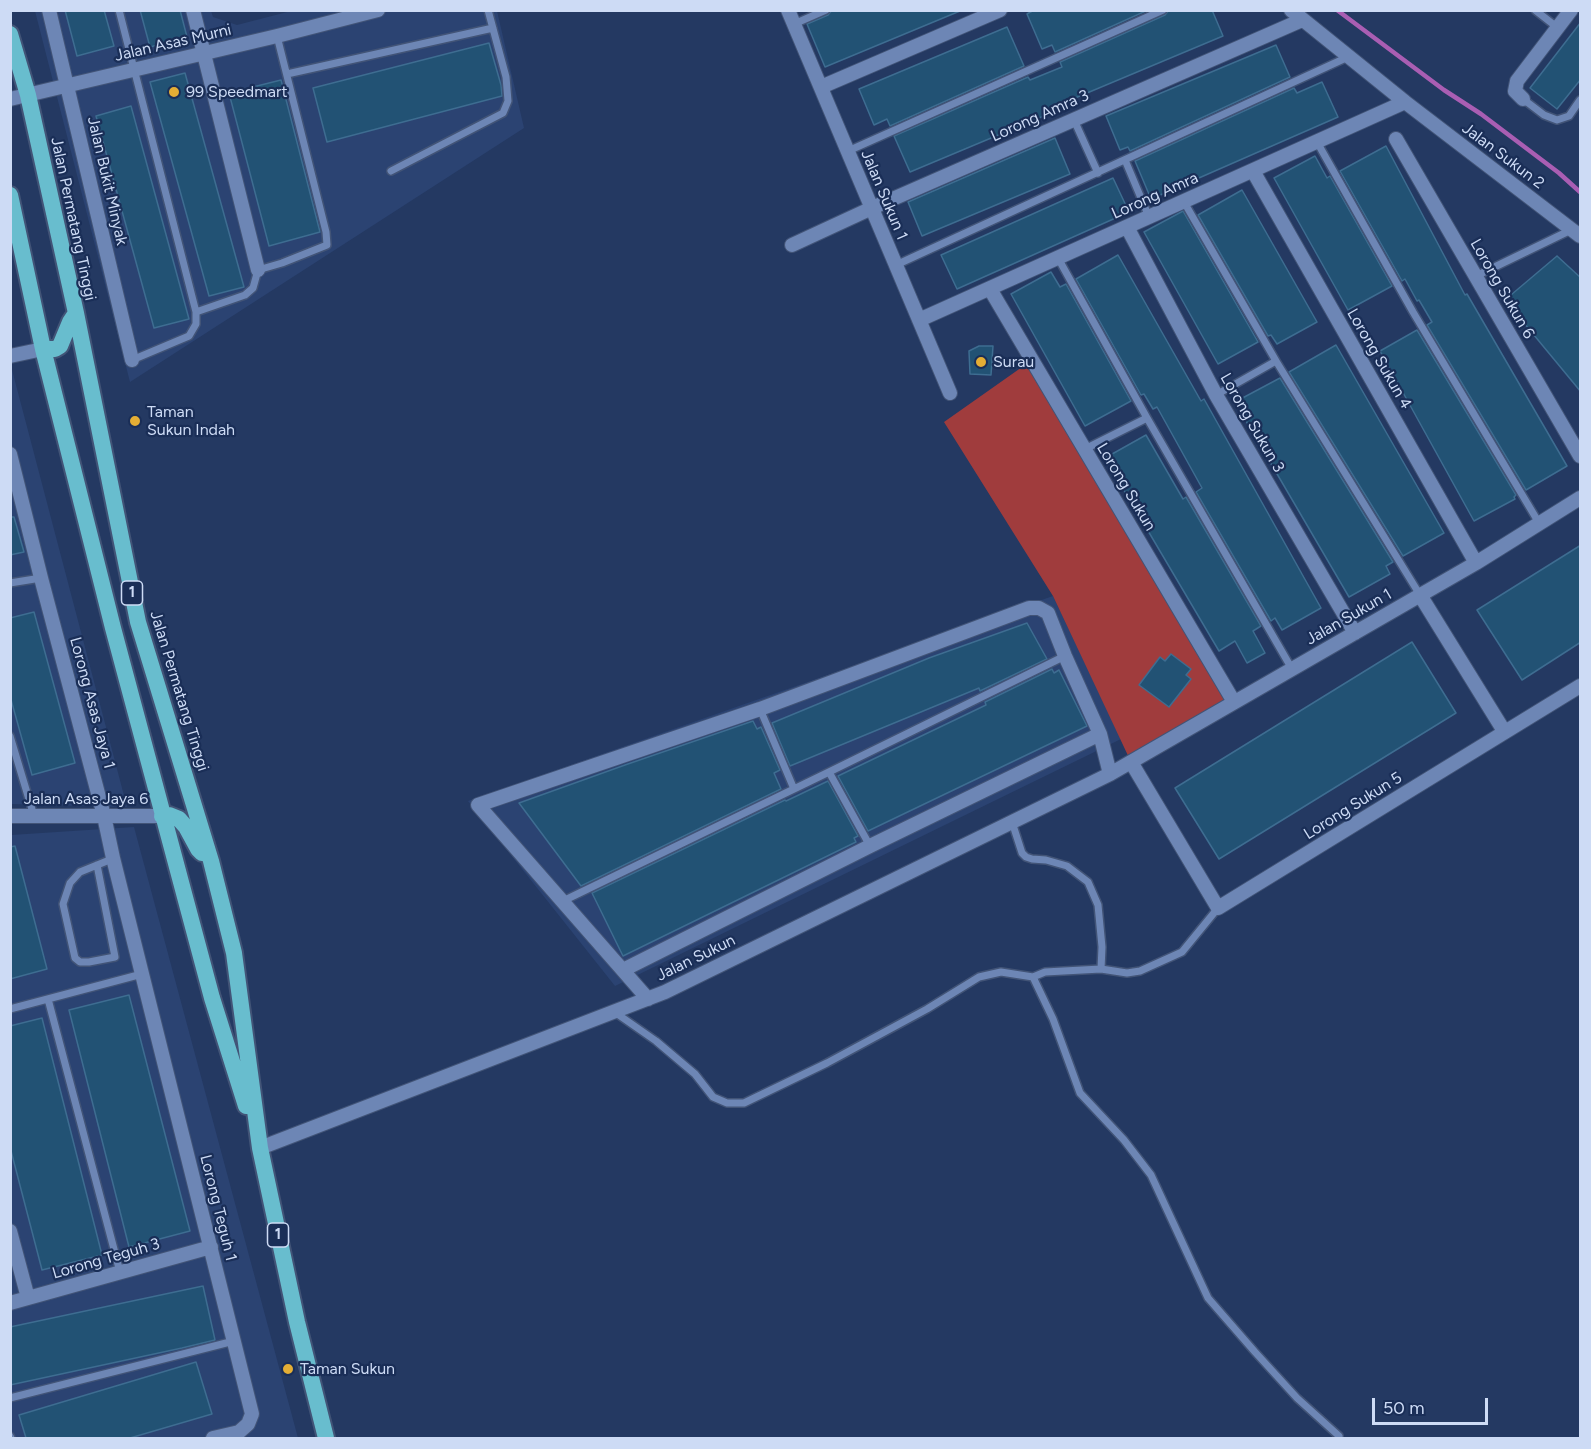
<!DOCTYPE html>
<style>
body{margin:0}
#map{position:relative;width:1591px;height:1449px;overflow:hidden;background:#243962;font-family:Figtree,sans-serif}
canvas{display:block}
.frame{position:absolute;inset:0;border:12px solid #cddbf5;pointer-events:none}
.scale{position:absolute;left:1372px;top:1398px;width:116px;height:27px;box-sizing:border-box;border:3px solid #cddbf5;border-top:0;padding-left:8px;font-size:18px;line-height:21px;white-space:nowrap;color:#cddbf5;-webkit-text-stroke:4px #1a2e57;paint-order:stroke}
</style>
<div id="map">
<canvas width="1591" height="1449"></canvas>
<div class="frame"></div>
<div class="scale">50 m</div>
</div>
<script>
const ctx = document.querySelector('canvas').getContext('2d');
ctx.lineJoin = 'round';
function fillPath(path, color) {
  ctx.fillStyle = color;
  ctx.fill(path, 'evenodd');
}
function poly(rows) {
  const path = new Path2D();
  for (const r of rows) {
    path.moveTo(r[0], r[1]);
    for (let i = 2; i < r.length; i += 2) path.lineTo(r[i], r[i + 1]);
  }
  return path;
}
function strokePath(path, color, width, dash) {
  ctx.strokeStyle = color;
  ctx.lineWidth = width;
  ctx.lineCap = dash ? 'butt' : 'round';
  ctx.setLineDash(dash || []);
  ctx.stroke(path);
}
function drawText(font, color, halo, rows, align = 'center') {
  ctx.font = font + ' Figtree,sans-serif';
  ctx.lineWidth = 4.5;
  ctx.setLineDash([]);
  ctx.textBaseline = 'middle';
  ctx.strokeStyle = halo;
  ctx.fillStyle = color;
  for (const [text, x, y, turn = 0] of rows) {
    ctx.save();
    ctx.translate(x, y);
    ctx.rotate((+turn || 0) * Math.PI / 180);
    ctx.textAlign = isNaN(turn) ? turn : align;
    if (halo) ctx.strokeText(text, 0, 0);
    ctx.fillText(text, 0, 0);
    ctx.restore();
  }
}
fillPath(poly([
 [295,10,497,11,524,128,130,382,35,11,211,11,213,17,237,25],
 [11,366,127,807,11,804],
 [1053,596,1121,739,615,986,468,801],
 [134,827,298,1438,11,1438,11,835]
]), '#2b4372');
fillPath(poly([
 [1032,360,1234,702,1131,762,1053,596,944,422]
]), '#a03c3d');
strokePath(poly([
 [1337,10,1444,90,1481,114,1559,173,1580,192]
]), '#a95eb3', 4.5);
const building = poly([
 [65,10,104,10,114,46,77,56,65,10],
 [140,10,180,10,187,37,150,47,140,10],
 [832,10,960,10,960,11,825,67,807,24,828,15,832,10],
 [1034,10,1148,10,1055,52,1052,45,1042,49,1027,14,1034,10],
 [1169,10,1212,10,1223,36,1056,106,1058,110,910,172,894,136,1028,77,1030,80,1062,67,1060,62,1165,15,1169,10],
 [1581,22,1581,79,1557,109,1530,88,1581,22],
 [1007,27,1024,66,890,126,887,119,874,125,859,89,1007,27],
 [489,43,501,85,502,96,327,142,313,88,489,43],
 [1276,45,1290,77,1130,151,1128,147,1120,150,1106,116,1276,45],
 [185,73,244,287,209,296,150,82,185,73],
 [281,80,320,232,269,246,229,93,281,80],
 [1322,82,1338,117,1151,199,1135,161,1294,88,1297,93,1322,82],
 [131,106,189,319,154,328,96,116,131,106],
 [1055,138,1070,174,922,236,908,202,1055,138],
 [1386,146,1465,295,1467,294,1567,466,1526,490,1427,325,1432,322,1419,300,1417,301,1405,279,1402,281,1340,171,1386,146],
 [1315,156,1327,178,1330,176,1392,286,1348,310,1274,178,1315,156],
 [1113,178,1129,212,957,289,941,255,1113,178],
 [1242,190,1317,322,1277,344,1271,335,1268,336,1198,215,1242,190],
 [1183,211,1258,342,1218,364,1144,232,1183,211],
 [1118,255,1201,401,1204,399,1321,608,1282,630,1275,618,1271,621,1196,492,1202,488,1157,407,1153,409,1144,394,1141,395,1076,279,1118,255],
 [1557,256,1581,278,1581,392,1505,300,1557,256],
 [1051,272,1060,287,1066,284,1131,401,1085,426,1011,294,1051,272],
 [1417,330,1516,495,1514,497,1515,499,1474,521,1380,351,1417,330],
 [1336,345,1444,533,1403,556,1289,372,1336,345],
 [979,346,993,346,991,375,970,374,969,351,979,346],
 [1280,378,1393,562,1386,566,1390,574,1349,597,1235,402,1280,378],
 [1146,435,1183,499,1186,497,1261,626,1253,631,1265,653,1247,663,1235,641,1219,651,1105,458,1146,435],
 [10,517,14,517,24,552,10,555,10,517],
 [1581,545,1581,642,1522,680,1477,610,1581,545],
 [34,612,75,763,32,775,10,696,10,618,34,612],
 [1027,623,1047,659,980,691,979,688,790,766,772,723,929,658,1027,623],
 [1412,642,1456,713,1219,859,1175,788,1412,642],
 [1171,654,1191,669,1186,675,1191,679,1169,707,1139,685,1160,657,1165,661,1171,654],
 [1052,669,1054,673,1059,670,1087,726,868,831,838,776,986,705,985,702,1052,669],
 [753,721,757,729,761,727,780,770,774,773,781,789,581,886,519,803,625,765,753,721],
 [828,781,858,836,854,838,856,842,623,956,592,893,785,800,786,801,828,781],
 [15,846,47,969,10,979,10,847,15,846],
 [129,995,190,1231,129,1247,69,1010,129,995],
 [42,1018,102,1255,42,1270,10,1147,10,1026,42,1018],
 [203,1286,215,1340,182,1348,10,1385,10,1327,203,1286],
 [196,1362,212,1414,130,1438,26,1438,19,1415,196,1362]
]);
fillPath(building, '#225274');
strokePath(building, '#3e6d91', 1.5);
const service = poly([
 [119,10,196,312],
 [1535,10,1558,28],
 [794,24,826,10],
 [287,74,493,28],
 [1523,99,1544,115,1557,120,1569,116,1580,100],
 [1074,120,1098,173],
 [1317,142,1413,312,1539,523],
 [848,151,1163,10],
 [1125,160,1149,217],
 [391,171,503,113,508,101,506,77,488,10],
 [1184,202,1276,361,1420,595],
 [1058,258,1147,418,1292,669],
 [896,265,1348,57],
 [1476,276,1571,230],
 [132,360,189,336,196,324,196,312,245,295,253,288,258,270,282,263,327,245,326,232,277,36],
 [1216,395,1276,361],
 [1085,449,1147,418],
 [10,583,41,578],
 [760,709,794,789],
 [10,736,34,816],
 [829,772,870,846],
 [1012,822,1022,853,1026,857,1032,859,1046,860,1067,866,1088,882,1098,905,1102,947,1101,969,1045,972,1033,977,1053,1019,1080,1093,1124,1140,1151,1175,1208,1298,1255,1352,1297,1398,1339,1436],
 [97,865,115,957,89,962,80,962,75,958,63,904,70,883,80,872,107,861,113,858],
 [563,901,829,772,1065,656],
 [1101,969,1127,973,1140,971,1182,952,1218,908],
 [48,999,120,1272],
 [10,1009,142,974],
 [613,1011,656,1041,695,1074,713,1097,727,1103,744,1103,827,1063,927,1009,979,977,1001,972,1033,977],
 [10,1398,234,1341],
 [10,1436,11,1438]
]);
const minor = poly([
 [49,10,132,360],
 [193,10,258,270],
 [788,10,950,393],
 [1291,10,1405,102,1580,236],
 [821,87,1000,10],
 [10,99,277,36,378,10],
 [1523,99,1515,91,1517,81,1571,10],
 [1396,139,1580,456],
 [1253,171,1476,563],
 [1127,227,1216,395,1355,633],
 [792,245,872,208,1302,20],
 [990,289,1234,702],
 [919,320,1405,102],
 [10,356,43,349],
 [10,454,41,578,104,816,113,858,252,1414,248,1424,239,1432,213,1438],
 [1420,595,1504,731],
 [1131,762,1218,908,1580,686],
 [10,816,162,816],
 [623,970,870,846,1100,734],
 [648,999,478,805,760,709,1029,608,1039,608,1048,613,1065,656,1100,734,1110,774],
 [260,1148,665,992,1110,774,1476,563,1580,498],
 [10,1231,28,1298],
 [10,1303,211,1247]
]);
const trunk = poly([
 [10,34,28,95,76,313,138,622,211,861,234,953,260,1148,297,1322,326,1438],
 [10,195,43,349,113,628,212,998,246,1106],
 [43,349,55,349,60,346,70,322,76,313],
 [162,816,169,815,179,819,186,827,198,849,202,853]
]);
strokePath(service, '#425477', 10);
strokePath(minor, '#425477', 16);
strokePath(trunk, '#425477', 20);
strokePath(service, '#6d86b5', 7);
strokePath(minor, '#6d86b5', 14);
strokePath(trunk, '#68bdce', 16);
for (const [x, y, r, color] of [
 [174,92,6,"#e4ae35"],
 [981,362,6,"#e4ae35"],
 [135,421,6,"#e4ae35"],
 [288,1369,6,"#e4ae35"]
]) {
  const dot = new Path2D();
  dot.arc(x, y, r, 0, 2 * Math.PI);
  ctx.fillStyle = color;
  ctx.fill(dot);
  strokePath(dot, '#1a2e57', 2);
}
for (const [x, y, w] of [
 [132,593,21],
 [278,1235,21]
]) {
  const box = new Path2D();
  box.roundRect(x - w / 2, y - 12, w, 24, 4.5);
  ctx.fillStyle = '#1a2e57';
  ctx.fill(box);
  strokePath(box, '#cddbf5', 1.5);
}
drawText('bold 15px', '#cddbf5', null, [
 ["1",132,593],
 ["1",278,1235]
]);
drawText('16px', '#cddbf5', '#1a2e57', [
 ["Jalan Asas Murni",173,43,-13],
 ["Lorong Amra 3",1040,116,-24],
 ["Jalan Sukun 2",1503,156,37],
 ["Jalan Bukit Minyak",107,181,77],
 ["Jalan Sukun 1",884,195,67],
 ["Lorong Amra",1155,196,-24],
 ["Jalan Permatang Tinggi",73,219,78],
 ["Lorong Sukun 6",1502,289,60],
 ["Lorong Sukun 4",1379,359,60],
 ["Lorong Sukun 3",1252,423,60],
 ["Lorong Sukun",1126,487,59],
 ["Jalan Sukun 1",1349,617,-30],
 ["Jalan Permatang Tinggi",179,691,73],
 ["Lorong Asas Jaya 1",92,703,75],
 ["Jalan Asas Jaya 6",86,799],
 ["Lorong Sukun 5",1353,806,-32],
 ["Jalan Sukun",696,958,-26],
 ["Lorong Teguh 1",218,1208,76],
 ["Lorong Teguh 3",106,1259,-16]
]);
drawText('16px', '#cddbf5', '#1a2e57', [
 ["99 Speedmart",186,92],
 ["Surau",993,362],
 ["Taman",147,412],
 ["Sukun Indah",147,430],
 ["Taman Sukun",300,1369]
], 'left');
</script>
